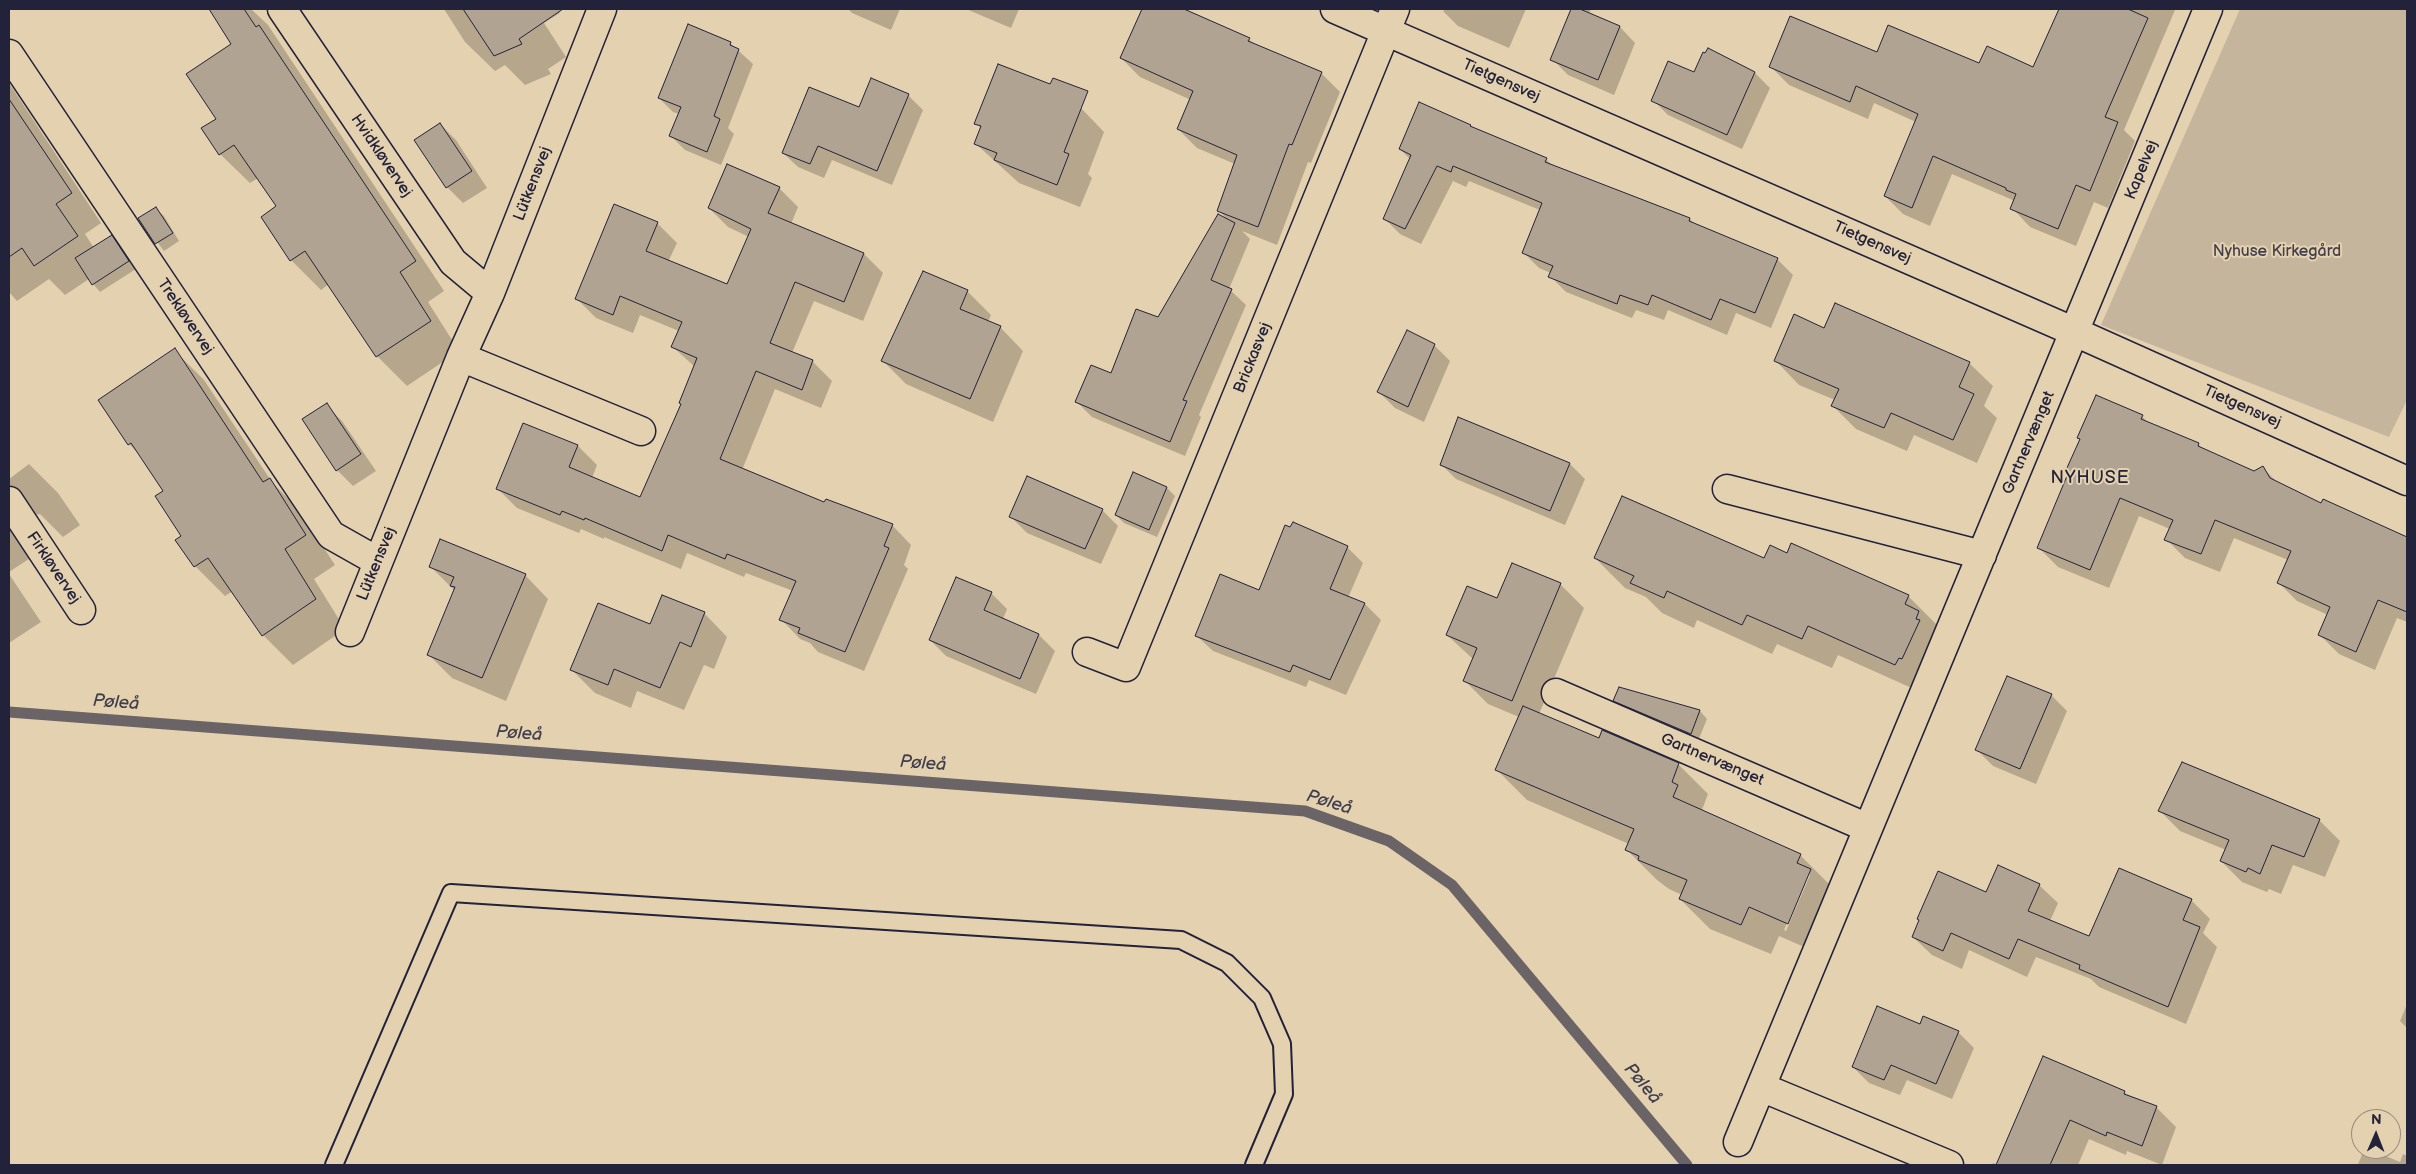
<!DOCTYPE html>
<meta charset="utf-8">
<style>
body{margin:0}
#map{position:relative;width:2416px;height:1174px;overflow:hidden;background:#e4d1af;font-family:"Balsamiq Sans",sans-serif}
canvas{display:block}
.frame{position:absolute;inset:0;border:10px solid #22223b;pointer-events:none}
.north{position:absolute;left:2351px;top:1109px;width:50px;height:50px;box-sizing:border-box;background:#e4d1af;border:1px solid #968b81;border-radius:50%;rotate:1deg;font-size:14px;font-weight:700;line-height:20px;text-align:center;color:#22223b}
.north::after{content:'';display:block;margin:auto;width:18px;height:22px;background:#22223b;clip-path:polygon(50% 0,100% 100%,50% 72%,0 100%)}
</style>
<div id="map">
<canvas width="2416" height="1174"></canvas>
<div class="frame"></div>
<div class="north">N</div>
</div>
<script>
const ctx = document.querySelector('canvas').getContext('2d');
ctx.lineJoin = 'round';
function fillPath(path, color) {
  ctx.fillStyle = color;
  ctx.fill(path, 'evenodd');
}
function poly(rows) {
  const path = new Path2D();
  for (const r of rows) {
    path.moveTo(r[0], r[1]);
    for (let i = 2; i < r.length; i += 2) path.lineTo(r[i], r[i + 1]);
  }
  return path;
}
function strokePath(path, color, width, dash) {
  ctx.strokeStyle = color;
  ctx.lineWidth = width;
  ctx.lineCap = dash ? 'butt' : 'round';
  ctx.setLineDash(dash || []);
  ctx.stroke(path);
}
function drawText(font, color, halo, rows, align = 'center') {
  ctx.font = font + ' "Balsamiq Sans",sans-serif';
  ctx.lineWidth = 4;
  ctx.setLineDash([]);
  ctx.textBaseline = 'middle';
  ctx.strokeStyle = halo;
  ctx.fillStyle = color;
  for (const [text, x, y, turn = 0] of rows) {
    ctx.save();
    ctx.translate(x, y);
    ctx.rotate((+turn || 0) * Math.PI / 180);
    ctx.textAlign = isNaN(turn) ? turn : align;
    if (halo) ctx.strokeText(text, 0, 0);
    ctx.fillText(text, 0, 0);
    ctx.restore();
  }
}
fillPath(poly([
 [2240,9,2407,9,2407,400,2389,437,2101,325]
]), '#c5b59c');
fillPath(poly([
 [220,9,251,9,268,25,444,291,428,302,459,351,407,386,377,356,329,284,321,290,291,260,262,217,277,207,258,178,250,183,220,154,217,119,233,44,213,13],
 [444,9,557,9,560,13,544,23,566,57,548,69,551,74,525,85,505,65,495,71,465,42],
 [848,9,900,9,891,30,852,13],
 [966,9,1019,9,1011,28],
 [1144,9,1181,9,1249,39,1256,46,1321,73,1340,92,1311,163,1308,162,1277,245,1242,231,1250,239,1229,289,1246,305,1199,415,1201,417,1185,456,1092,417,1077,402,1112,375,1158,319,1228,220,1218,210,1235,164,1197,148,1178,129,1191,100,1140,77,1121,58],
 [1445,9,1526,9,1509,48,1458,26,1443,11],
 [1573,9,1591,9,1589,14,1620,27,1635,43,1614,95,1568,75,1552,59],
 [2060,9,2175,10,2124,130,2135,141,2108,208,2094,202,2076,246,2030,227,2012,208,2015,201,1952,174,1930,226,1903,214,1885,196,1916,122,1874,103,1868,119,1789,85,1771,67,1877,53,2034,68],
 [730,43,753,64,728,128,734,134,721,165,685,150,671,136,680,114,673,112,659,98],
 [1708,50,1755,73,1770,88,1742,149,1668,115,1653,100,1695,74],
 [9,83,101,223,85,234,94,248,111,237,136,269,100,292,89,279,65,295,49,279,17,301,9,292],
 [908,95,923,110,892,185,832,160,824,178,798,167,783,153,859,109],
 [1081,108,1104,132,1088,174,1092,178,1080,207,1019,183,976,144,982,129,976,123],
 [440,124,456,140,487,188,463,203,447,187],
 [1470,126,1474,129,1546,159,1553,166,1690,219,1696,225,1777,259,1793,275,1771,328,1736,313,1727,335,1668,310,1664,320,1636,310,1632,318,1566,292,1550,276,1551,273,1539,268,1523,252,1540,210,1469,181,1466,187,1453,181,1421,244,1400,234,1385,219,1410,159,1400,149],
 [779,188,798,207,791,224,864,254,883,273,863,321,814,301,792,353,813,362,832,381,821,408,775,389,742,470,825,504,892,525,911,545,904,565,908,569,864,671,818,652,810,643,800,639,781,619,793,591,746,573,744,577,687,553,681,569,604,537,604,539,581,529,579,533,517,508,498,489,524,425,578,446,597,465,592,478,641,498,682,405,695,367,673,347,679,331,640,315,633,333,596,318,576,298,614,206,658,224,677,243,668,262,728,286,749,237,728,227,709,208],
 [156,209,164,216,179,241,164,251,140,219],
 [967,291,991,315,988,322,1000,327,1023,351,993,422,906,384,883,361],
 [1825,329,1969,363,1993,386,1984,406,1997,418,1977,463,1914,435,1907,451,1856,429,1833,406,1835,400,1799,385,1776,361],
 [1434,345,1450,361,1424,422,1395,408,1379,392],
 [174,350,204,380,272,482,299,510,335,565,314,579,345,629,293,665,263,635,233,591,225,596,195,566,177,540,182,536,165,491,143,458,129,444,99,400],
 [326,405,342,421,376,471,353,486,337,470,304,420],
 [2142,416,2149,424,2198,444,2204,450,2254,472,2263,468,2279,484,2322,505,2324,500,2407,537,2407,622,2397,618,2375,670,2339,654,2320,635,2328,615,2297,601,2278,582,2288,560,2234,538,2220,572,2185,558,2166,539,2170,529,2139,516,2109,588,2058,567,2039,548,2070,472,2081,440,2078,438],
 [1459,418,1570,464,1585,479,1565,525,1456,479,1441,464],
 [29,464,58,493,80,525,63,537,40,514,30,516,35,555,9,572,9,479],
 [1134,474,1167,488,1175,496,1157,537,1124,523,1116,515],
 [1102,510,1118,526,1101,564,1027,533,1011,517],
 [1347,547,1363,563,1348,598,1365,604,1381,620,1346,695,1309,680,1306,687,1213,651,1197,636,1259,591],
 [1787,554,1908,596,1938,626,1925,694,1838,655,1832,668,1777,644,1772,654,1697,620,1694,628,1662,613,1646,597,1625,588,1595,558,1765,560],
 [1513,565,1560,584,1584,608,1539,714,1600,739,1678,764,1708,794,1702,810,1800,855,1830,885,1828,888,1841,900,1818,953,1779,936,1771,954,1710,929,1680,899,1682,895,1669,889,1657,880,1627,850,1629,844,1527,800,1497,770,1519,717,1488,704,1465,681,1474,660,1447,635,1498,600],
 [1808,873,1810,875,1786,931,1784,930],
 [430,566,525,575,548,599,506,701,452,678,429,655,455,591],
 [9,574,41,622,9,643],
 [991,593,1007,609,1003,619,1039,635,1055,651,1036,694,946,656,930,640],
 [704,613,727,637,714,669,704,665,684,710,637,691,631,708,595,693,571,669,651,625],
 [2051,695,2067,711,2036,784,1993,766,1977,750],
 [1615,700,1700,711,1707,719,1698,741,1623,708],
 [2159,810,2319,820,2340,841,2325,877,2293,865,2281,894,2269,889,2267,892,2242,882,2221,861,2226,850,2180,831],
 [2039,885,2058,903,2050,921,2089,938,2191,900,2210,919,2203,933,2217,947,2186,1024,2099,987,2091,979,2036,957,2027,977,1969,950,1962,969,1932,955,1913,937,1987,894],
 [2407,1004,2407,1028,2400,1021],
 [1920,1026,1958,1032,1974,1048,1952,1099,1907,1080,1900,1095,1869,1083,1853,1067],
 [2044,1057,2156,1107,2176,1127,2162,1165,2127,1151,2126,1155,2089,1139,2078,1165,1992,1165,1993,1163,1998,1165],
 [2364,1149,2369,1149,2400,1162,2403,1154,2407,1156,2407,1165,2358,1165]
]), '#0003');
strokePath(poly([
 [9,712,1305,811,1389,841,1452,885,1687,1165]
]), '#6b6467', 11);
const building = poly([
 [209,9,244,9,256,27,259,25,416,261,400,272,431,321,376,357,305,251,290,261,261,217,276,206,234,145,219,155,201,128,216,119,186,74,231,44,209,9],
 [463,9,563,9,519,39,522,44,494,56,463,9],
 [1142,9,1184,9,1250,38,1248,41,1322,72,1292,145,1289,144,1258,227,1217,211,1237,155,1177,129,1193,91,1120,58,1142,9],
 [1571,9,1580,9,1620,26,1598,80,1550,60,1571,9],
 [2059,9,2128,9,2148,18,2105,117,2118,122,2090,191,2076,185,2058,229,2010,209,2016,194,2006,190,2006,188,1933,156,1912,208,1884,196,1918,114,1856,86,1850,102,1769,67,1790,16,1877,52,1888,25,1979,63,1987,46,2033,67,2059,9],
 [688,24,731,42,730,45,739,49,714,116,720,119,707,152,669,136,681,107,658,98,688,24],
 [1708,48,1755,72,1727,135,1651,101,1668,61,1694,72,1703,52,1705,53,1708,48],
 [998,64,1050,84,1053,78,1088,91,1064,152,1069,154,1057,185,994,160,997,153,974,144,981,126,974,124,998,64],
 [871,78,909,94,877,171,818,146,810,164,782,153,809,87,859,107,871,78],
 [9,99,72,193,56,204,78,236,34,266,22,248,9,257,9,99],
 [1419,102,1471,125,1470,126,1547,158,1545,162,1690,218,1689,221,1778,258,1755,313,1720,299,1711,320,1652,295,1648,305,1620,295,1617,304,1548,277,1553,266,1522,253,1542,203,1453,166,1451,172,1437,166,1405,229,1383,219,1411,155,1399,149,1419,102],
 [440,123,472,171,446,188,414,140,440,123],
 [727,164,780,187,768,213,864,253,844,302,795,282,770,343,813,360,802,390,756,371,720,459,824,502,826,499,893,524,884,546,889,548,845,652,798,633,800,628,779,620,796,581,727,554,725,559,668,535,662,551,585,518,584,520,562,511,560,515,496,489,523,423,578,445,569,467,640,497,681,404,679,403,697,358,671,347,682,322,620,296,613,315,575,299,614,204,658,222,646,251,727,284,751,229,708,208,727,164],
 [156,207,173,233,155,244,138,218,156,207],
 [1218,214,1235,223,1211,280,1232,289,1183,400,1187,401,1170,442,1075,402,1091,365,1111,373,1136,309,1158,317,1218,214],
 [112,235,129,261,92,285,75,258,112,235],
 [923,271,968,290,960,309,1001,326,970,399,881,361,923,271],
 [1835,303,1970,362,1959,387,1974,394,1953,440,1891,413,1884,428,1831,406,1839,389,1774,361,1794,314,1824,328,1835,303],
 [1407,330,1435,344,1408,407,1377,392,1407,330],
 [175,348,263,482,270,478,306,535,285,549,316,599,262,636,208,558,194,567,175,540,181,536,155,496,163,491,131,443,128,445,98,400,175,348],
 [2096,395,2143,415,2141,419,2199,443,2198,446,2254,471,2263,466,2270,478,2321,503,2323,499,2407,537,2407,612,2378,600,2356,652,2318,635,2330,607,2277,583,2291,551,2215,520,2201,554,2164,540,2173,520,2120,498,2090,570,2037,548,2069,471,2066,470,2080,439,2077,438,2096,395],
 [327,403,361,454,336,471,302,419,327,403],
 [1458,417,1570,463,1550,511,1440,465,1458,417],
 [1133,472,1167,487,1149,530,1115,515,1133,472],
 [1027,476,1103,509,1085,549,1009,517,1027,476],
 [1622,496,1764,558,1770,545,1787,553,1791,543,1909,595,1905,604,1919,611,1916,619,1920,620,1902,659,1899,658,1895,665,1808,626,1802,639,1747,615,1742,625,1667,591,1664,598,1630,583,1634,576,1594,558,1622,496],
 [1293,522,1348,546,1330,589,1365,603,1330,680,1293,665,1290,672,1195,636,1220,574,1259,590,1285,525,1290,527,1293,522],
 [440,539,526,574,482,678,427,655,455,587,450,586,454,577,429,567,440,539],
 [1512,563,1561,583,1512,701,1463,681,1477,648,1446,635,1467,586,1497,598,1512,563],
 [956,577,992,592,984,610,1039,634,1020,679,929,640,956,577],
 [662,595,705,612,691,647,680,642,660,688,614,669,608,685,570,670,598,603,650,624,662,595],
 [2007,676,2052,694,2020,769,1975,750,2007,676],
 [1619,687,1700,710,1691,734,1613,701,1619,687],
 [1523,706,1599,738,1602,730,1679,763,1672,782,1678,785,1673,797,1801,854,1797,863,1811,869,1788,924,1749,907,1741,925,1679,899,1687,880,1638,860,1639,856,1625,850,1634,829,1495,770,1523,706],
 [2182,762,2320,819,2304,857,2272,845,2260,874,2248,868,2246,872,2220,861,2229,840,2158,811,2182,762],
 [1998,865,2040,884,2028,911,2089,936,2119,868,2192,899,2183,920,2200,927,2168,1007,2079,969,2080,965,2018,939,2009,959,1951,933,1943,951,1912,937,1919,920,1917,919,1938,871,1986,892,1998,865],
 [1877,1006,1920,1024,1923,1016,1959,1031,1936,1084,1891,1065,1884,1080,1852,1067,1877,1006],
 [2043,1056,2125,1091,2124,1094,2157,1106,2142,1146,2107,1132,2106,1136,2070,1120,2050,1165,1996,1165,2043,1056]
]);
fillPath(building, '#b1a391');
strokePath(building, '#22223b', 1);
const service = poly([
 [334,1165,451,893,1181,940,1227,963,1262,998,1282,1044,1284,1094,1254,1165]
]);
const minor = poly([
 [282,9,453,262,490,293],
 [1335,9,2075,332,2407,481],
 [9,54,331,535,377,561],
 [461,357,641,431],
 [1727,489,1982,555],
 [9,501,81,610],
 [350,632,461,357,490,293,602,9],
 [1087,652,1126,667,1395,9],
 [1556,693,1868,828],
 [1761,1087,1949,1165],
 [1738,1142,2208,9]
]);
strokePath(service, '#22223b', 20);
strokePath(minor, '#22223b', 31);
strokePath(service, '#e4d1af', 16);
strokePath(minor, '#e4d1af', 28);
drawText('16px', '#22223b', '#e4d1af', [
 ["Tietgensvej",1501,81,24],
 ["Hvidkløvervej",381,156,56],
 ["Kapelvej",2142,170,-68],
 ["Lütkensvej",533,184,-69],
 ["Tietgensvej",1872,243,24],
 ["Trekløvervej",185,317,56],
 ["Brickasvej",1253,358,-68],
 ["Tietgensvej",2242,407,24],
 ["Gartnervænget",2029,443,-67],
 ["Lütkensvej",377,564,-68],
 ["Firkløvervej",53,568,56],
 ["Gartnervænget",1712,760,23]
]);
drawText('16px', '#433f4e', '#e4d1af', [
 ["Nyhuse Kirkegård",2277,252]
]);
ctx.letterSpacing = '1px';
drawText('18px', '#22223b', '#e4d1af', [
 ["NYHUSE",2090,478]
]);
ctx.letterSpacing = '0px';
drawText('italic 18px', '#403e4d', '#e4d1af', [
 ["Pøleå",116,703,4],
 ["Pøleå",519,734,4],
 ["Pøleå",923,764,4],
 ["Pøleå",1329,803,17],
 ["Pøleå",1642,1084,50]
]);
</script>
